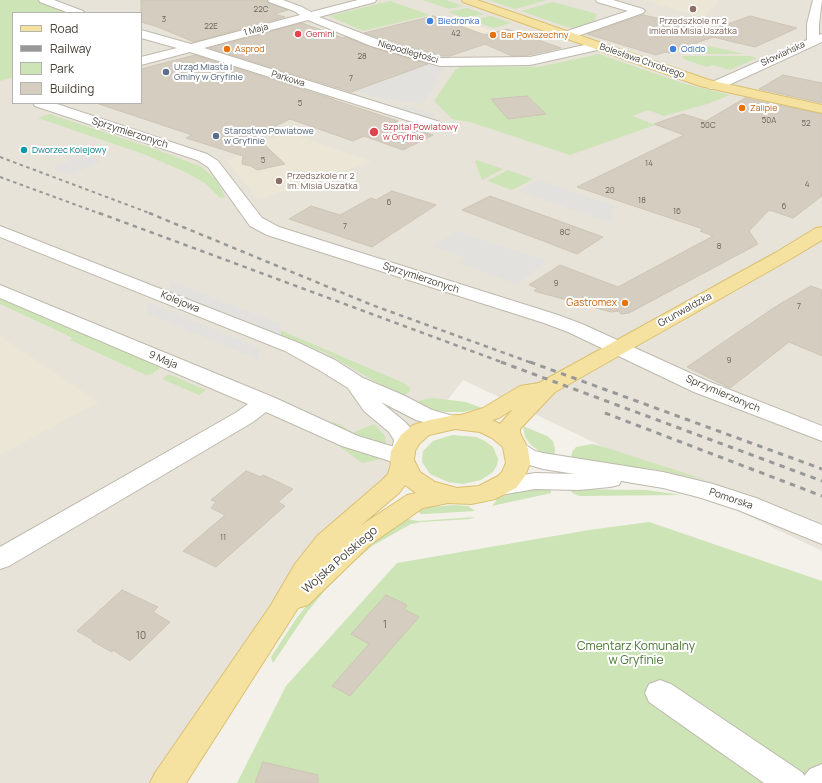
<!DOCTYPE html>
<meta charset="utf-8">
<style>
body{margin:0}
#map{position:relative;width:822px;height:783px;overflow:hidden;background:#f3f1ea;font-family:Manrope,sans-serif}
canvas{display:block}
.legend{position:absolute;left:12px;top:12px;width:130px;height:92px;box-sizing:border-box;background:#fff;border:1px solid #b5b3af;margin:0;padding:5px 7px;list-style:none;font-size:12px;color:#474238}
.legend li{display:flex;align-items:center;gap:8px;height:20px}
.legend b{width:20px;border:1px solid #b5b3af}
</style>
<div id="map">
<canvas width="822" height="783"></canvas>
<ul class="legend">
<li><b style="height:5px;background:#f6e2a0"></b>Road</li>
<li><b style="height:5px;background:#989898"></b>Railway</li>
<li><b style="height:11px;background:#cde4b6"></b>Park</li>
<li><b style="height:11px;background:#d4cdc0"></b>Building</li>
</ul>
</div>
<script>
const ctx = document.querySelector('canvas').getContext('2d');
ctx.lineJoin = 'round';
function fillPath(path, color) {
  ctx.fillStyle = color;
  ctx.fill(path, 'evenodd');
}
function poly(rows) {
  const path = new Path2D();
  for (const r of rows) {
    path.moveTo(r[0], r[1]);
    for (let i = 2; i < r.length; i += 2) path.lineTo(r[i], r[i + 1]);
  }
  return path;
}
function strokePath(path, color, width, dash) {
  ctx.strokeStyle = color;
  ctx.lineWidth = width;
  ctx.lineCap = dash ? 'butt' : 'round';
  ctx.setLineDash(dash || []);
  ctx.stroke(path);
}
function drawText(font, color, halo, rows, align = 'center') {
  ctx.font = font + ' Manrope,sans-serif';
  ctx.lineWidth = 4;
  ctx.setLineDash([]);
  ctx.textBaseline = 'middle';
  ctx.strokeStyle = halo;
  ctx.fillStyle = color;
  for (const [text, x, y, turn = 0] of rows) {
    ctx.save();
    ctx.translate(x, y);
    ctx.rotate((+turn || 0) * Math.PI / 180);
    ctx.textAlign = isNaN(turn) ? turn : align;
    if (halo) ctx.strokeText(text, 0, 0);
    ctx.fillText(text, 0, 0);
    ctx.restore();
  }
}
fillPath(poly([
 [0,0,822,0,822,551,463,380,159,783,0,783],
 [13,13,141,13,141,103,13,103]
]), '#e7e3d8');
fillPath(poly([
 [464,21,492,31,475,35,447,25]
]), '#f3e9d7');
fillPath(poly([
 [643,0,719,0,704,18],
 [291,133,372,162,258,200,227,160,271,139],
 [0,336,99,402,0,455]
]), '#ebe6d5');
fillPath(poly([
 [0,0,38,0,71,13,13,13,13,77,0,81],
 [423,0,446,0,463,6,449,9],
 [488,0,547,0,515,9],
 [390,1,430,15,363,31,329,16],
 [553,2,597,14,594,22,574,28,567,27,521,11],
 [467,8,484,14,465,18,448,12],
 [491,16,512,23,493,28,472,20],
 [709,46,745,54,688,54,697,50,700,51],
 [599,54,685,84,730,95,707,104,664,116,648,110,632,116,655,125,570,155,470,122,452,119,434,101,456,69,463,66,538,67],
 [684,56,750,56,757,58,730,70,713,65,707,67,686,60,682,57],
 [49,114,155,149,202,167,217,181,225,197,220,198,205,183,183,171,146,155,38,118],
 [477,160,503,169,482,180,475,161],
 [508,170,533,179,512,190,487,181],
 [0,298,159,366,159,369,152,374,146,375,70,340,73,338,0,304],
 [280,330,406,384,410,388,410,391,402,397,324,352,281,335],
 [169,374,189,383,206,390,199,395,162,379],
 [433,398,466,402,482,408,463,412,444,412,425,408,414,403,425,399],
 [333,422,343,426,352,433,374,424,385,436,386,445,330,426],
 [523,426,547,436,553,441,555,449,554,458,542,453,531,445,525,437],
 [452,435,476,437,485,441,493,447,498,459,497,465,493,472,481,480,463,484,448,482,430,474,422,462,423,451,433,441],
 [330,439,380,458,377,460,362,463],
 [592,444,601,446,709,481,659,470,571,461,572,452,576,447],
 [528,489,551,489,551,493,492,506,499,497],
 [569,489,646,490,682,495,580,496,574,494],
 [455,505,468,506,475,511,426,514,421,514,418,511,429,507],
 [475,517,470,519,422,522,411,524,372,546,349,566,326,589,308,611,273,663,271,657,296,619,317,592,342,567,402,518,418,521],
 [649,522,822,581,822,783,237,783,286,686,397,563,589,530]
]), '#cde4b6');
fillPath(poly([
 [410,58,444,68,423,104,374,97,354,91,414,69,367,73],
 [406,105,436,115,429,118,398,109],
 [78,152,102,161,70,175,52,168,73,159,68,157],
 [538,180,617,207,611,210,613,219,607,222,518,191],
 [456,231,547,261,517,284,459,263,466,258,433,246],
 [171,281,280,324,281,335,170,292],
 [148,302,259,348,259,360,146,313]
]), '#e2e1de');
const building = poly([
 [141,0,267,0,268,3,288,10,274,14,285,17,194,42,158,27,141,22,141,0],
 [643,15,711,30,750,16,797,28,755,47,713,37,669,53,665,52,656,55,587,34,643,15],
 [433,16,485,35,507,29,561,48,524,56,512,56,485,44,450,56,441,56,364,33,433,16],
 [302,23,343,38,345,37,371,47,428,64,351,92,209,48,302,23],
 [195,55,333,99,331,99,398,121,394,123,433,135,403,150,364,136,353,141,290,119,255,136,285,164,257,170,251,166,242,164,243,156,186,138,192,135,99,104,141,103,141,69,195,55],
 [783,75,822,83,822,103,759,89,783,75],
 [527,96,546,114,508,119,491,99,527,96],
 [745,98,822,114,822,196,793,218,769,210,749,231,758,244,629,313,621,314,619,311,611,312,534,291,537,288,529,285,560,265,618,287,713,236,700,231,703,229,577,187,684,135,654,124,683,114,706,121,745,98],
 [392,191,436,205,372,247,289,219,311,206,340,215,371,198,376,200,392,191],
 [490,196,603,237,577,254,462,210,490,196],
 [811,286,822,290,822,356,789,342,730,388,687,367,775,307,811,286],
 [246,471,261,477,263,475,293,489,278,502,285,506,216,567,183,551,225,515,211,508,216,502,211,500,246,471],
 [122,590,158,607,153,612,170,622,130,661,113,650,112,652,92,641,93,640,77,631,122,590],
 [386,595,407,605,404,609,419,617,350,696,332,686,369,644,351,634,386,595],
 [263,762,318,775,318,783,255,783,263,762]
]);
fillPath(building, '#d4cdc0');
strokePath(building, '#cec5b4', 1);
const minor = poly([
 [39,0,54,0,83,11,85,13,69,13,40,2,39,0],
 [268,0,283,0,302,7,311,12,358,0,376,0,375,2,319,17,379,40,441,58,530,57,598,42,602,43,604,46,602,49,530,65,440,66,371,46,308,20,204,48,440,122,442,125,440,128,435,129,190,52,141,65,141,57,177,48,141,38,141,30,191,44,300,15,294,11,269,2,268,0],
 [596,0,613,0,643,9,645,11,643,13,572,38,564,38,562,35,564,32,628,11,597,2,596,0],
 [813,0,822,0,819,24,819,35,822,34,822,42,720,89,710,89,708,86,710,83,807,40,807,24,813,0],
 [33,103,54,103,207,154,218,161,262,218,279,227,558,315,582,324,710,382,822,426,822,441,694,392,568,332,544,323,267,235,250,226,208,167,197,160,35,106,33,103],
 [0,226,299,343,335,360,363,378,403,395,432,410,457,417,460,422,457,427,449,429,416,420,381,402,405,422,416,434,418,440,417,446,413,451,415,454,411,459,403,462,390,461,342,446,266,412,253,422,9,566,0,569,0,547,237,412,248,404,0,298,0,285,273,397,358,436,391,446,393,446,394,440,389,432,364,411,348,388,319,370,285,351,0,237,0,226],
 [516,442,524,444,535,451,543,453,663,472,713,484,756,498,822,525,822,544,738,510,698,497,663,488,621,481,619,485,610,487,579,490,535,489,500,495,491,493,488,487,491,481,500,479,535,473,575,474,543,469,519,462,508,454,504,449,508,444,516,442],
 [660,680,671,684,803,773,804,776,810,769,822,764,822,783,764,783,649,702,645,693,649,684,660,680]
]);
const major = poly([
 [462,0,477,0,709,80,822,105,822,113,700,86,463,2,462,0],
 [822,227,822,240,787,261,555,392,520,429,520,433,528,449,530,463,525,476,516,488,495,499,486,501,471,504,448,503,423,508,371,544,308,605,298,608,186,783,150,783,155,773,271,605,295,564,317,536,381,481,388,474,391,464,390,460,391,451,401,435,413,425,430,420,455,415,461,415,483,408,520,386,539,383,775,253,816,228,822,227],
 [513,409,500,424,492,420,499,418,513,409],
 [455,429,480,432,492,438,503,447,506,463,502,472,498,476,479,486,457,488,435,482,420,472,414,460,415,451,419,444,429,435,455,429],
 [405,485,416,493,407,495,360,526,399,493,405,485]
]);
strokePath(minor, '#beb9ad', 2);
strokePath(major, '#dac071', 2);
fillPath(minor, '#fff');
fillPath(major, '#f6e2a0');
strokePath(poly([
 [0,157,152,214],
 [0,177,101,214]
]), '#989898', 2, [3.5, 3.5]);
strokePath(poly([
 [99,213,504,363],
 [149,213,372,305,532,363]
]), '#989898', 2.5, [4.5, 4.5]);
strokePath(poly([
 [501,362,822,481],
 [530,362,822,469],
 [605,413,822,496]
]), '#989898', 3, [5.5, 5.5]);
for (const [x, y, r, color] of [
 [693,9,4,"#8d6e63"],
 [430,21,4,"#3f7fe0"],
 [298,34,4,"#e0444e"],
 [493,35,4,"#e8710a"],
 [227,49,4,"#e8710a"],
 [673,49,4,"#3f7fe0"],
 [166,72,4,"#5c6f8a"],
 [742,108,4,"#e8710a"],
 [374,132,5,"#e0444e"],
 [216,136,4,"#5c6f8a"],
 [24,150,4,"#0f9aa8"],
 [279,181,4,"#8d6e63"],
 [625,303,4,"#e8710a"]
]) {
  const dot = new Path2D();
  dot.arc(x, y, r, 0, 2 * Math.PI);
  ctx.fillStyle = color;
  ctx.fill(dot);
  strokePath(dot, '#fff', 1.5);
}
drawText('8px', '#6a655a', null, [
 ["22C",261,10],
 ["3",164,20],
 ["22E",211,27],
 ["42",456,34],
 ["28",362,57],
 ["7",351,79],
 ["5",300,104],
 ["50A",769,121],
 ["52",806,124],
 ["50C",708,126],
 ["5",263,161],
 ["14",649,164],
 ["4",807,185],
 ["20",610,191],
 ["18",642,201],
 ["6",389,203],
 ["6",784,207],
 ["16",677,212],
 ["7",345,227],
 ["8C",565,233],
 ["8",719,247],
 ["9",556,284],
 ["7",799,307],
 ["9",729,361],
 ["11",223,538]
]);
drawText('9px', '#366cbe', '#fff', [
 ["Biedronka",438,21],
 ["Odido",681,49]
], 'left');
drawText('9px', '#785e54', '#fff', [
 ["Przedszkole nr 2",693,21],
 ["imienia Misia Uszatka",693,31],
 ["Przedszkole nr 2",287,176,"left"],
 ["im. Misia Uszatka",287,186,"left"]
]);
drawText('9px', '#474238', '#fff', [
 ["1 Maja",256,30,-15],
 ["Niepodległości",408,52,16],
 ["Słowiańska",783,54,-25],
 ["Bolesława Chrobrego",642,61,19],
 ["Parkowa",288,79,17]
]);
drawText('9px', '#be3a42', '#fff', [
 ["Gemini",306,34],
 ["Szpital Powiatowy",383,127],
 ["w Gryfinie",383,137]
], 'left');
drawText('9px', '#c56008', '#fff', [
 ["Bar Powszechny",501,35],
 ["Asprod",235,49],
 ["Zalipie",750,108]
], 'left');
drawText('9px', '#4e5e75', '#fff', [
 ["Urząd Miasta i",174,67],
 ["Gminy w Gryfinie",174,77],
 ["Starostwo Powiatowe",224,131],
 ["w Gryfinie",224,141]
], 'left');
drawText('9px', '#0d838f', '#fff', [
 ["Dworzec Kolejowy",32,150]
], 'left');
drawText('10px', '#474238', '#fff', [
 ["Sprzymierzonych",130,133,18],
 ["Sprzymierzonych",421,278,18],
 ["Kolejowa",180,302,22],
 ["Grunwaldzka",685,310,-29],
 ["9 Maja",163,360,23],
 ["Sprzymierzonych",723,394,23],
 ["Pomorska",731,499,19]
]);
drawText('10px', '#c56008', '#fff', [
 ["Gastromex",617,303]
], 'right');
drawText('10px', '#6a655a', null, [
 ["1",385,625],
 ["10",141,636]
]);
drawText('12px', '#474238', '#fff', [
 ["Wojska Polskiego",340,560,-41]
]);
drawText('12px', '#467430', '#fff', [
 ["Cmentarz Komunalny",636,647],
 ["w Gryfinie",636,661]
]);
</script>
